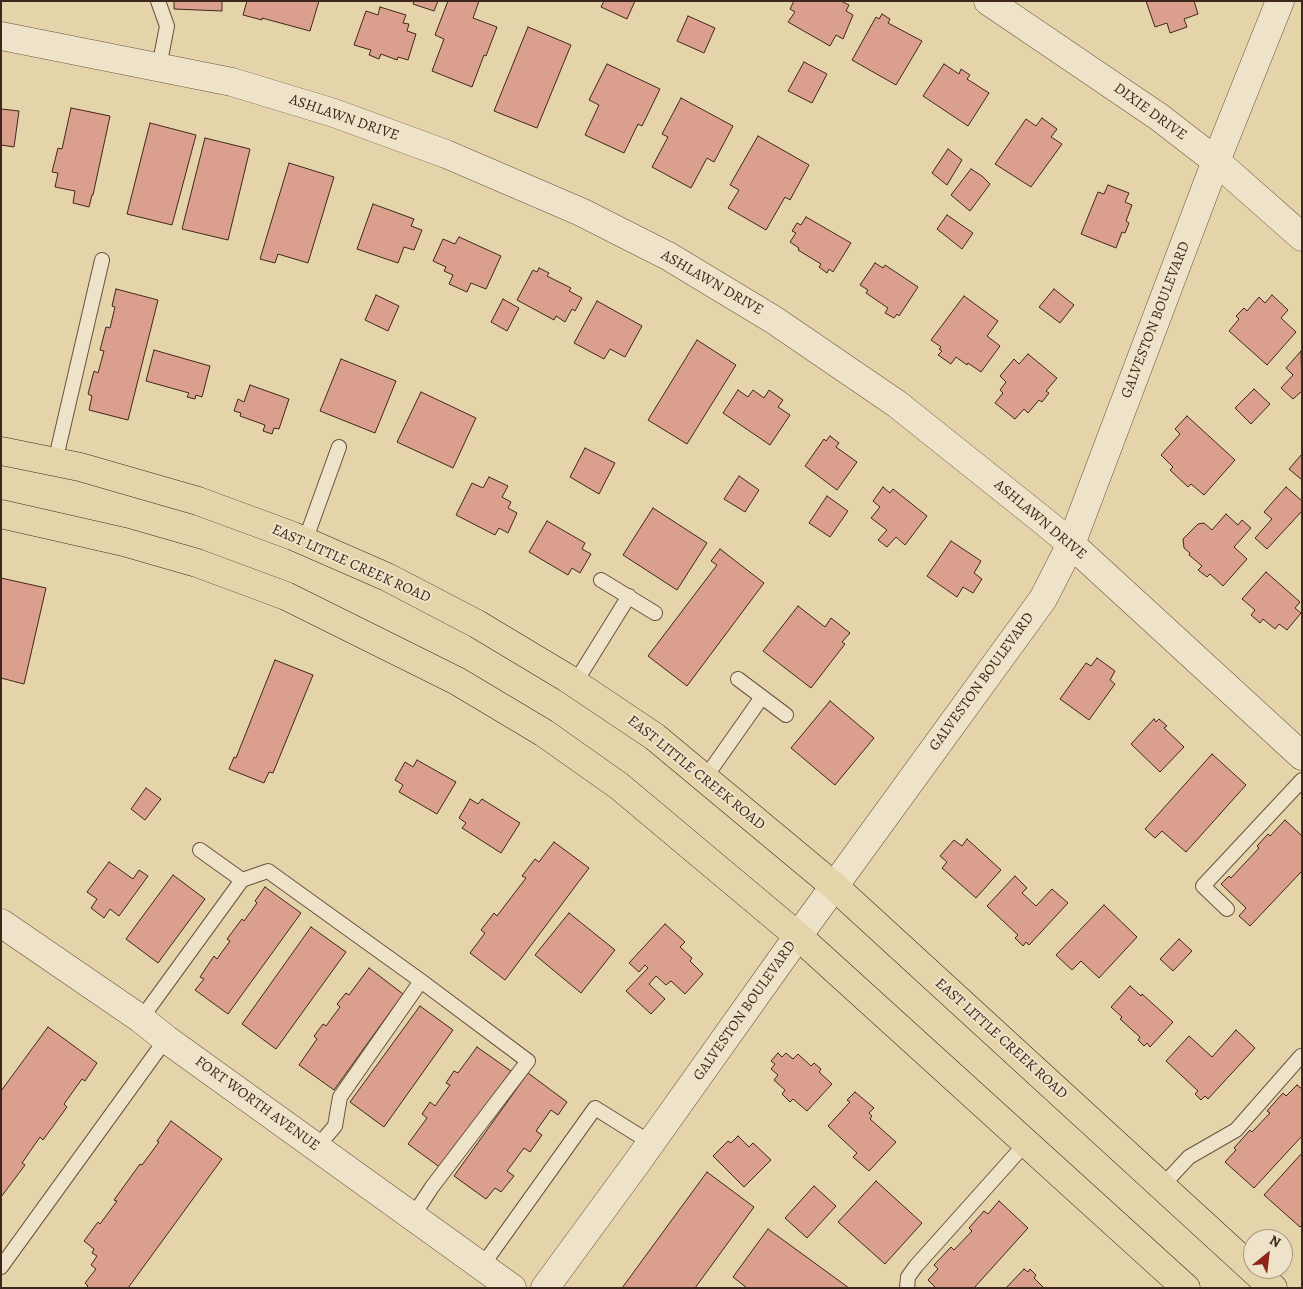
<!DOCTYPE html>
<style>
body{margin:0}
#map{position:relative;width:1303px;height:1289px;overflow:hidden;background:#e5d4aa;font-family:Alegreya,serif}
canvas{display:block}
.frame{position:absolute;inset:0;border:2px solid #3e271c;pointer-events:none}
.north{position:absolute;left:1243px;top:1229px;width:50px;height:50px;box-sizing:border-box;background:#eee3c8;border:1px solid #a89883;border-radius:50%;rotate:29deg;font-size:14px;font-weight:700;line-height:20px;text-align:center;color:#3e271c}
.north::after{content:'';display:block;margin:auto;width:18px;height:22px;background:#8f2418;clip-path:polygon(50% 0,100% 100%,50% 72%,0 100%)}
</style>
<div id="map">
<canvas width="1303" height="1289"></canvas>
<div class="frame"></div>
<div class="north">N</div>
</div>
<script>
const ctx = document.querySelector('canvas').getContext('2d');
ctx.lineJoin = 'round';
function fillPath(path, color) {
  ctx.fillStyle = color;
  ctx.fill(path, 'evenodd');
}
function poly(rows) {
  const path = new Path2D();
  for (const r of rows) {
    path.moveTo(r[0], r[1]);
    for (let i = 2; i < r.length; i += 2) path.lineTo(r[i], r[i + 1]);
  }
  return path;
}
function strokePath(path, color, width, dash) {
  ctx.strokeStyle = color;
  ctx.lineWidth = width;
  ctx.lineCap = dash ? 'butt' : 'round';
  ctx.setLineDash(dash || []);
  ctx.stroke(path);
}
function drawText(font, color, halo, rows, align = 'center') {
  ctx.font = font + ' Alegreya,serif';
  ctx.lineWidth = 4;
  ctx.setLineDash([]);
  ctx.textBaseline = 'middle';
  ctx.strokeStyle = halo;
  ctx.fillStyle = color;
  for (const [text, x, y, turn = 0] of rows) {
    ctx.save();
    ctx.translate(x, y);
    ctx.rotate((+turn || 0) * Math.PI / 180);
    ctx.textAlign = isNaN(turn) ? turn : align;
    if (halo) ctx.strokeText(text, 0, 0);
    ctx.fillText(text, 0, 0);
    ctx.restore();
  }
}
const building = poly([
 [174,1,222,1,222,11,174,9,174,1],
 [247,1,319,1,310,31,262,18,262,20,243,15,247,1],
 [414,1,438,1,434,11,413,4,414,1],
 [448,1,479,1,473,18,497,27,486,56,484,55,472,87,432,71,444,39,435,35,448,1],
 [604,1,635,1,627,19,601,7,604,1],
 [794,1,841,1,849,5,846,11,853,15,843,39,836,35,830,46,788,22,795,12,790,9,794,1],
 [1146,1,1194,1,1198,14,1184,19,1187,27,1170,33,1167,23,1155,27,1146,1],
 [380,7,406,15,403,23,409,24,407,31,416,34,408,60,398,57,397,60,381,54,379,59,369,55,371,50,354,45,366,11,378,15,380,7],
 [882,14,890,19,888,23,922,41,896,85,852,60,876,17,879,19,882,14],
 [688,16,715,28,704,53,677,41,688,16],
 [528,27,571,45,537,128,494,111,528,27],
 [804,62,827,74,812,103,788,91,804,62],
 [607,64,660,89,642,126,638,124,624,153,585,135,599,105,589,100,607,64],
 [944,64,959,74,961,69,970,75,967,79,989,93,968,126,923,96,944,64],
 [681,98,733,126,714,162,707,158,691,188,652,167,668,137,662,134,681,98],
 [71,108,110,116,93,195,92,195,89,207,73,203,75,191,55,187,58,173,52,172,58,148,62,149,71,108],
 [1,109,19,111,14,147,1,145,1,109],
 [1042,118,1057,129,1051,137,1062,144,1031,187,995,164,1026,119,1036,126,1042,118],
 [150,123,196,135,172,225,127,214,150,123],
 [758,136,809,165,790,200,785,197,766,230,728,208,739,190,730,185,758,136],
 [205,138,250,149,228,240,182,229,205,138],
 [948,149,962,160,947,185,932,173,948,149],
 [289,163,334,177,308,263,278,254,275,263,260,259,289,163],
 [971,169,982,176,990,184,970,211,951,195,971,169],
 [1108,185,1129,193,1125,202,1132,205,1126,221,1129,223,1125,233,1122,232,1116,248,1081,234,1098,192,1104,194,1108,185],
 [373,204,414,219,411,226,422,230,414,250,404,247,398,263,357,249,373,204],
 [947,215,973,233,962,249,937,229,947,215],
 [806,217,851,243,833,272,829,269,827,273,819,267,821,264,798,250,799,248,790,242,796,233,792,231,797,223,801,225,806,217],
 [459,237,501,256,486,289,471,283,467,292,449,284,453,275,444,271,446,267,433,261,443,239,455,244,459,237],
 [875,263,883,268,885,265,918,287,899,316,897,314,894,318,885,313,888,308,866,293,868,290,860,285,875,263],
 [539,268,549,273,547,276,571,288,569,291,582,298,575,311,572,309,565,322,556,316,554,320,517,300,533,270,537,272,539,268],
 [116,289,158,300,128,420,89,410,92,396,88,394,94,371,98,373,104,351,100,350,106,327,110,328,115,307,112,306,116,289],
 [1054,289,1074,305,1060,323,1039,307,1054,289],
 [376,295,399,306,388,331,365,320,376,295],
 [1272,295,1288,310,1281,318,1296,332,1267,365,1229,331,1239,319,1236,316,1244,308,1247,311,1259,297,1265,303,1272,295],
 [964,296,998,321,987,336,1000,346,981,372,968,363,967,365,956,357,951,364,938,355,942,351,939,349,941,347,931,340,964,296],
 [503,299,519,308,507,331,491,322,503,299],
 [597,301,642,326,625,357,610,349,604,359,574,343,597,301],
 [697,340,736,365,687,444,648,420,697,340],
 [154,350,210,366,202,397,196,395,195,399,187,397,189,393,146,381,154,350],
 [1301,351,1302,391,1293,399,1281,388,1293,375,1286,368,1301,351],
 [1028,354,1057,378,1046,391,1049,393,1042,402,1039,400,1028,413,1024,409,1015,419,995,403,1003,393,1000,390,1006,382,1000,376,1014,359,1019,364,1028,354],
 [341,359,396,381,375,433,320,411,341,359],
 [250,385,289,399,279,429,274,428,272,434,263,431,265,425,240,416,241,413,234,411,238,399,244,402,250,385],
 [1254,389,1270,404,1251,424,1235,408,1254,389],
 [738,390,748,397,753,390,764,398,769,390,783,400,778,407,790,415,770,445,723,413,738,390],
 [421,392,476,418,453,468,397,442,421,392],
 [1187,416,1235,460,1204,495,1191,484,1188,487,1170,470,1173,467,1161,455,1180,434,1175,429,1187,416],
 [830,436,839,443,836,447,857,462,837,490,805,466,824,439,826,441,830,436],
 [585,448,615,463,599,494,570,477,585,448],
 [1302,454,1302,480,1289,469,1302,454],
 [739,476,759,490,745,512,724,499,739,476],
 [489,477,508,486,502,497,511,502,508,508,517,513,508,533,499,528,495,535,456,515,472,483,483,488,489,477],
 [883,487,890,493,893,489,927,516,905,545,896,537,887,547,878,540,887,530,871,518,880,507,873,501,883,487],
 [1286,487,1302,501,1302,511,1267,549,1255,538,1272,519,1264,512,1286,487],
 [827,496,848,511,830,537,809,523,827,496],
 [653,508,707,543,677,590,623,555,653,508],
 [1226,514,1238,525,1242,520,1251,528,1234,547,1247,559,1223,586,1210,574,1207,577,1198,570,1202,566,1189,555,1190,553,1184,548,1183,539,1198,524,1204,523,1212,530,1226,514],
 [547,521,585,543,582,549,591,554,580,573,572,568,568,575,529,552,547,521],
 [951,541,981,561,974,573,982,579,973,593,963,587,957,597,927,576,951,541],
 [720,549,764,583,687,686,648,656,717,565,711,561,720,549],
 [1266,572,1300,602,1295,608,1301,613,1287,630,1279,624,1275,629,1263,619,1260,623,1251,615,1255,610,1242,599,1266,572],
 [1,578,46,588,24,684,1,678,1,578],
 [798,606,825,627,831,618,850,633,842,642,845,644,811,688,763,651,798,606],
 [1097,658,1115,671,1110,680,1115,684,1089,720,1060,699,1086,663,1091,666,1097,658],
 [275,660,313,675,273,773,269,772,264,783,229,769,234,757,236,758,275,660],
 [830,701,874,738,835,785,791,748,830,701],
 [1154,719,1156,722,1159,719,1167,726,1164,728,1184,747,1160,772,1131,744,1154,719],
 [1212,754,1246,785,1186,852,1162,831,1155,838,1145,829,1212,754],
 [417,760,456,782,437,814,399,792,403,785,395,780,405,762,413,767,417,760],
 [146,788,161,799,145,820,131,809,146,788],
 [470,799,478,804,482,799,520,823,501,853,462,828,466,823,459,818,470,799],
 [1285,820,1302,836,1302,871,1250,926,1239,916,1246,908,1221,884,1229,876,1231,878,1259,848,1257,846,1268,834,1270,836,1285,820],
 [967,839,1001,870,976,898,942,868,947,862,940,856,954,840,962,846,967,839],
 [554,842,589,868,505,980,470,953,485,933,481,930,494,913,497,916,526,878,522,876,535,859,539,862,554,842],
 [109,862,133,879,139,870,148,876,119,916,110,909,104,918,91,908,97,899,87,892,109,862],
 [173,875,205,899,158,963,126,939,173,875],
 [1015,876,1027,888,1022,893,1036,906,1052,889,1068,903,1029,945,1026,942,1023,946,1015,938,1018,935,987,906,1015,876],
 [265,887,301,913,228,1014,195,990,204,979,200,977,214,956,217,959,230,941,227,939,242,919,244,921,257,903,255,901,265,887],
 [1104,905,1137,937,1099,978,1081,961,1072,970,1056,955,1104,905],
 [569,913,615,950,581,993,535,955,569,913],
 [665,924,685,942,680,947,692,958,690,961,703,974,685,994,671,981,666,985,656,976,649,984,665,999,651,1014,626,991,648,968,645,965,639,972,629,963,665,924],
 [311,927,346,952,276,1049,242,1024,311,927],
 [1179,939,1192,951,1173,971,1160,959,1179,939],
 [369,968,403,994,334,1090,299,1065,317,1039,314,1036,323,1024,326,1026,340,1007,337,1004,346,993,349,995,369,968],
 [1130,986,1141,996,1142,994,1173,1022,1150,1047,1147,1043,1144,1046,1138,1040,1140,1037,1120,1019,1122,1017,1111,1007,1130,986],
 [420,1006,453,1030,384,1127,350,1102,420,1006],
 [48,1027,97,1063,85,1081,82,1079,64,1104,67,1107,43,1140,40,1137,22,1163,25,1165,1,1197,1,1091,48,1027],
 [1236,1030,1255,1048,1208,1099,1205,1096,1201,1100,1195,1094,1198,1091,1166,1061,1189,1036,1212,1057,1236,1030],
 [477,1047,511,1071,441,1168,408,1144,427,1118,422,1114,430,1102,435,1106,450,1085,446,1083,454,1071,458,1073,477,1047],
 [778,1053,782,1057,786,1053,793,1059,798,1054,811,1066,814,1063,821,1069,819,1072,832,1084,807,1111,793,1099,790,1102,782,1094,785,1090,774,1080,778,1075,771,1069,775,1064,771,1061,778,1053],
 [528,1073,567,1102,558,1115,551,1110,536,1131,542,1135,530,1152,524,1148,507,1171,514,1176,501,1192,495,1188,486,1199,454,1176,528,1073],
 [1297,1085,1302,1089,1302,1136,1254,1188,1225,1162,1236,1150,1234,1148,1250,1130,1252,1132,1270,1113,1267,1111,1283,1093,1286,1096,1297,1085],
 [855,1092,874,1108,869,1113,872,1116,870,1119,896,1142,869,1171,853,1157,857,1153,828,1126,850,1102,847,1100,855,1092],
 [171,1121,222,1159,128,1288,86,1288,88,1286,85,1283,96,1269,91,1265,97,1256,92,1253,94,1249,84,1241,98,1222,100,1224,117,1201,114,1200,140,1164,142,1165,159,1142,157,1141,171,1121],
 [738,1136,749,1147,753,1143,771,1160,744,1187,713,1156,728,1141,731,1143,738,1136],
 [1302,1153,1302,1225,1300,1227,1264,1195,1302,1153],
 [707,1172,754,1207,695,1288,622,1288,707,1172],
 [876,1181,922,1223,885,1264,838,1222,876,1181],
 [814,1186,836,1206,807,1238,785,1218,814,1186],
 [999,1201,1028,1228,974,1288,936,1288,928,1280,938,1269,934,1265,951,1247,954,1250,972,1231,969,1228,984,1211,988,1214,999,1201],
 [768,1229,849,1288,747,1288,733,1277,768,1229],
 [1024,1269,1028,1272,1030,1269,1036,1275,1034,1278,1044,1288,1006,1288,1024,1269]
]);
fillPath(building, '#dba08d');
strokePath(building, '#3e271c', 1);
const lane = poly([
 [158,1,167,26,159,67],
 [55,462,102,260],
 [305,541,339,447],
 [601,580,655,613],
 [738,679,762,697],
 [575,683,629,596],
 [705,778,762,697,786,715],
 [242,880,268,871,421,981,528,1061,432,1187,413,1216],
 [1227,909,1203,886,1302,780],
 [141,1019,242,880,200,850],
 [317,1147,335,1126,340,1097,421,981],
 [1162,1186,1189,1157,1236,1130,1301,1056,1302,1056],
 [482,1266,595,1108,651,1143],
 [1,1267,166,1039],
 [907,1288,908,1277,916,1266,1026,1143]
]);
const street = poly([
 [988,1,1159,117,1216,161,1302,237],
 [1,36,232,82,334,113,446,154,581,212,668,256,774,320,897,404,1046,523,1071,544,1302,756],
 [1,923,141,1019,166,1039,512,1288],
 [545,1288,638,1161,798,936,1043,599,1071,544,1216,161,1280,1]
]);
const primary = poly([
 [1,451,80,467,198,501,293,536,387,577,477,624,567,678,655,737,834,886,1273,1288],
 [1,514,124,542,197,563,286,596,457,681,544,733,619,786,798,936,1186,1288]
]);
strokePath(lane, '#685240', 16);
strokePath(street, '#685240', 29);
strokePath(primary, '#3e271c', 29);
strokePath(lane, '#eee3c8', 14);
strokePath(street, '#eee3c8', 28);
strokePath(primary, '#e5d4aa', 28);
drawText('15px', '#3e271c', '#eee3c8', [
 ["DIXIE DRIVE",1150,112,36],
 ["ASHLAWN DRIVE",344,118,19],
 ["ASHLAWN DRIVE",712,283,30],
 ["GALVESTON BOULEVARD",1156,320,-69],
 ["ASHLAWN DRIVE",1040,520,40],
 ["EAST LITTLE CREEK ROAD",351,564,24],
 ["GALVESTON BOULEVARD",982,682,-54],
 ["EAST LITTLE CREEK ROAD",696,773,39],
 ["GALVESTON BOULEVARD",745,1011,-55],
 ["EAST LITTLE CREEK ROAD",1001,1039,42],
 ["FORT WORTH AVENUE",257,1104,36]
]);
</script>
